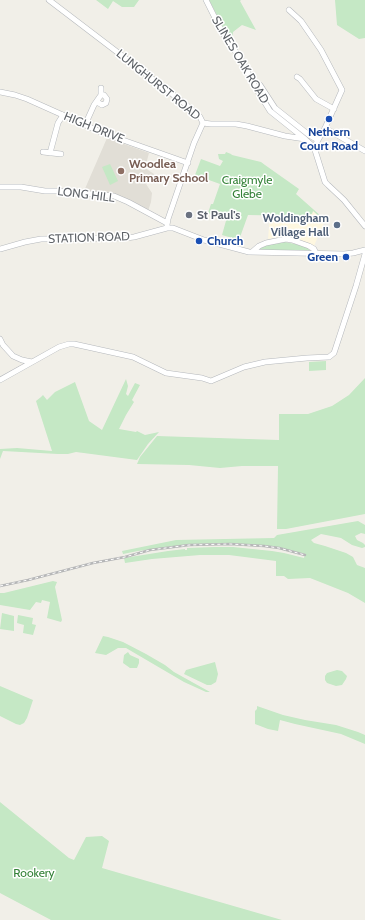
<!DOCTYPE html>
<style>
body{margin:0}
canvas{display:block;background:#f1efe8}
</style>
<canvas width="365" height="920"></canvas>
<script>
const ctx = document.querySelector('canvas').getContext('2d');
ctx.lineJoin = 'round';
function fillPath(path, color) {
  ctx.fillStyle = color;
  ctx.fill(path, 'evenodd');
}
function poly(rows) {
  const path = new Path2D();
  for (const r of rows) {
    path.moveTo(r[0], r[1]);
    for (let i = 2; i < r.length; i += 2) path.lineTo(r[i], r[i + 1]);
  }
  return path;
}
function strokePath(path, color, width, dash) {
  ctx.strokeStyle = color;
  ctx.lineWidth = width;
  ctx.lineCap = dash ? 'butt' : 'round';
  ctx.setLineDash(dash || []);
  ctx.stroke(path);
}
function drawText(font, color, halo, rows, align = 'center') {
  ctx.font = font + ' Cabin,sans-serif';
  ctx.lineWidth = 3;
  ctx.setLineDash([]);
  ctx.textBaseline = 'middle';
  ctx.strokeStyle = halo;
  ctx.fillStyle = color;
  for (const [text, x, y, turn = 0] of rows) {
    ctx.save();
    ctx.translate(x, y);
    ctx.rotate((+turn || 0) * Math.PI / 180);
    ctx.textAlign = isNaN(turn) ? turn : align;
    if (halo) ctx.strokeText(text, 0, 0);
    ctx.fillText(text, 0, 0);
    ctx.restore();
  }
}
fillPath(poly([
 [313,210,321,218,319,221,324,223,314,246,287,235,268,239,270,215,299,216,312,214]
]), '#fef7e0');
fillPath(poly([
 [107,138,149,153,145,168,154,174,151,180,146,184,152,193,151,202,148,211,115,194,84,191]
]), '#e1ded6');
fillPath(poly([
 [96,0,139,0,134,7,122,7,113,1,108,9],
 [209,0,241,0,240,1,256,30,242,25,233,32,232,44],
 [335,0,365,0,365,38,359,39,337,25],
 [226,152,231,154,232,155,261,162,265,165,299,189,296,194,322,217,321,218,313,211,312,214,299,216,248,215,239,240,222,235,229,210,225,219,208,213,211,204,213,204,220,184,195,175,201,159,220,166,223,161,219,159,218,154,225,154],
 [110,164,118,181,110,185,102,167],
 [285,242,300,245,308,248,310,250,310,251,257,250,258,249,267,245],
 [326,361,326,370,309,371,309,362],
 [365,376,365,514,286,529,277,529,278,466,242,466,220,468,189,465,137,464,140,457,157,436,279,440,279,414,308,414,332,406,349,395,365,378],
 [126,379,128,386,126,394,128,396,135,383,140,385,132,400,134,402,126,415,119,429,136,432,137,431,145,435,159,432,148,444,137,460,76,452,68,454,58,454,3,451,0,459,0,449,17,448,52,451,36,401,41,397,43,395,47,400,55,392,75,382,89,421,102,430],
 [358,521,365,525,365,534,361,533,355,536,357,540,363,543,365,545,365,547,362,548,352,545,341,538,321,534,311,540,314,543,325,546,346,553,353,557,357,565,365,568,365,603,348,593,310,578,288,579,284,576,276,576,276,561,229,555,200,555,152,559,125,563,124,558,168,551,185,549,185,550,187,550,187,548,215,547,233,547,272,551,284,553,304,558,305,554,290,550,256,545,233,543,189,544,138,551,123,554,122,551,176,540,274,538,277,535],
 [53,581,57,582,55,587,62,620,61,622,47,618,50,602,42,600,41,603,36,602,30,610,0,605,0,593,4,593],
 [2,613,14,616,14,631,0,629],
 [18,615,33,618,32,624,36,625,33,635,23,633,24,625,17,623],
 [103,636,108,637,123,642,146,654,165,665,174,672,210,692,206,692,184,682,126,648,118,648,106,655,95,653],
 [128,652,130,655,139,659,139,663,137,668,130,668,123,663,124,655],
 [215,662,218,674,216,682,211,685,207,685,184,674,186,670],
 [337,670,342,671,347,676,346,679,342,685,336,686,327,683,325,680,325,676,327,673],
 [0,686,33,700,27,718,24,723,20,725,16,724,0,716],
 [257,706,283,715,305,720,336,725,358,732,365,735,365,744,341,734,295,724,280,720,278,731,268,729,255,724,255,711,257,709],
 [0,802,69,858,74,860,86,837,102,836,109,841,102,868,282,920,51,920,0,893]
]), '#c5e8c5');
const minor = poly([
 [49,0,184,103,200,117,203,123,211,124,236,124,247,126,285,136,305,139],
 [206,0,222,32,240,58,257,90,270,111,305,139,314,147,325,182,328,185,344,200,365,226],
 [289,10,301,21,321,50,342,90,325,128,314,147],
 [297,77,300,79,316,99,334,109],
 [260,85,275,108,309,135,318,140],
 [0,92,15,95,27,99,103,133,188,163],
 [97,102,102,105,106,103,107,99,104,95,101,95],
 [85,125,94,105,101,95,101,88],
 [325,128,365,151],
 [43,152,61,154],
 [50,153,58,123,63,115],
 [0,187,21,187,45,191,59,191,114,196,128,202,167,223],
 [167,225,168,219,194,143,203,123],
 [0,249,25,242,41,239,126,238,134,237,167,228,173,228,204,240,249,252,344,254,353,253,365,250],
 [252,252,259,246,266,243,286,239,292,240,309,246,314,249,316,253],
 [0,339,3,345,13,356,22,360,32,362],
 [0,380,59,347,69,344,74,344,133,357,166,373,202,378,211,381,244,367,265,362,307,358,329,357,334,353,356,286,365,254]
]);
strokePath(minor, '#b5b8bc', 6);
strokePath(minor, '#fff', 5);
const rail = poly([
 [0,586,28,580,93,563,125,557,150,550,189,545,230,544,264,546,279,548,305,555]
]);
strokePath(rail, '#b6b7b8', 2.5);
strokePath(rail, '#fff', 1, [3]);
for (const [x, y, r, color] of [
 [329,119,4,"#1a4fb4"],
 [121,171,4,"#8d6e63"],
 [189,215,4,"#6b7280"],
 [337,225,4,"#5c6f8a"],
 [199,241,4,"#1a4fb4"],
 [346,257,4,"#1a4fb4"]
]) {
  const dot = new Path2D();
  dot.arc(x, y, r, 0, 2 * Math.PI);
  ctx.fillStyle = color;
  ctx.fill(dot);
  strokePath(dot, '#fff', 1.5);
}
drawText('12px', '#5f6368', '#fff', [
 ["SLINES OAK ROAD",240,60,59],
 ["LUNGHURST ROAD",158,85,39],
 ["HIGH DRIVE",94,128,22],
 ["LONG HILL",86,195,7],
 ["STATION ROAD",89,238,-2]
]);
drawText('bold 12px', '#164399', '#fff', [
 ["Nethern",329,132],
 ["Court Road",329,146],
 ["Church",207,241,"left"],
 ["Green",338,257,"right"]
]);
drawText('bold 12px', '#785e54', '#fff', [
 ["Woodlea",129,164],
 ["Primary School",129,178]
], 'left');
drawText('12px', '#348238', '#fff', [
 ["Craigmyle",247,180],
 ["Glebe",247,194],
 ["Rookery",34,873]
]);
drawText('bold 12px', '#5b616d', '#fff', [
 ["St Paul's",197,215]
], 'left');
drawText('bold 12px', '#4e5e75', '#fff', [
 ["Woldingham",329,218],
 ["Village Hall",329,232]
], 'right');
</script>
